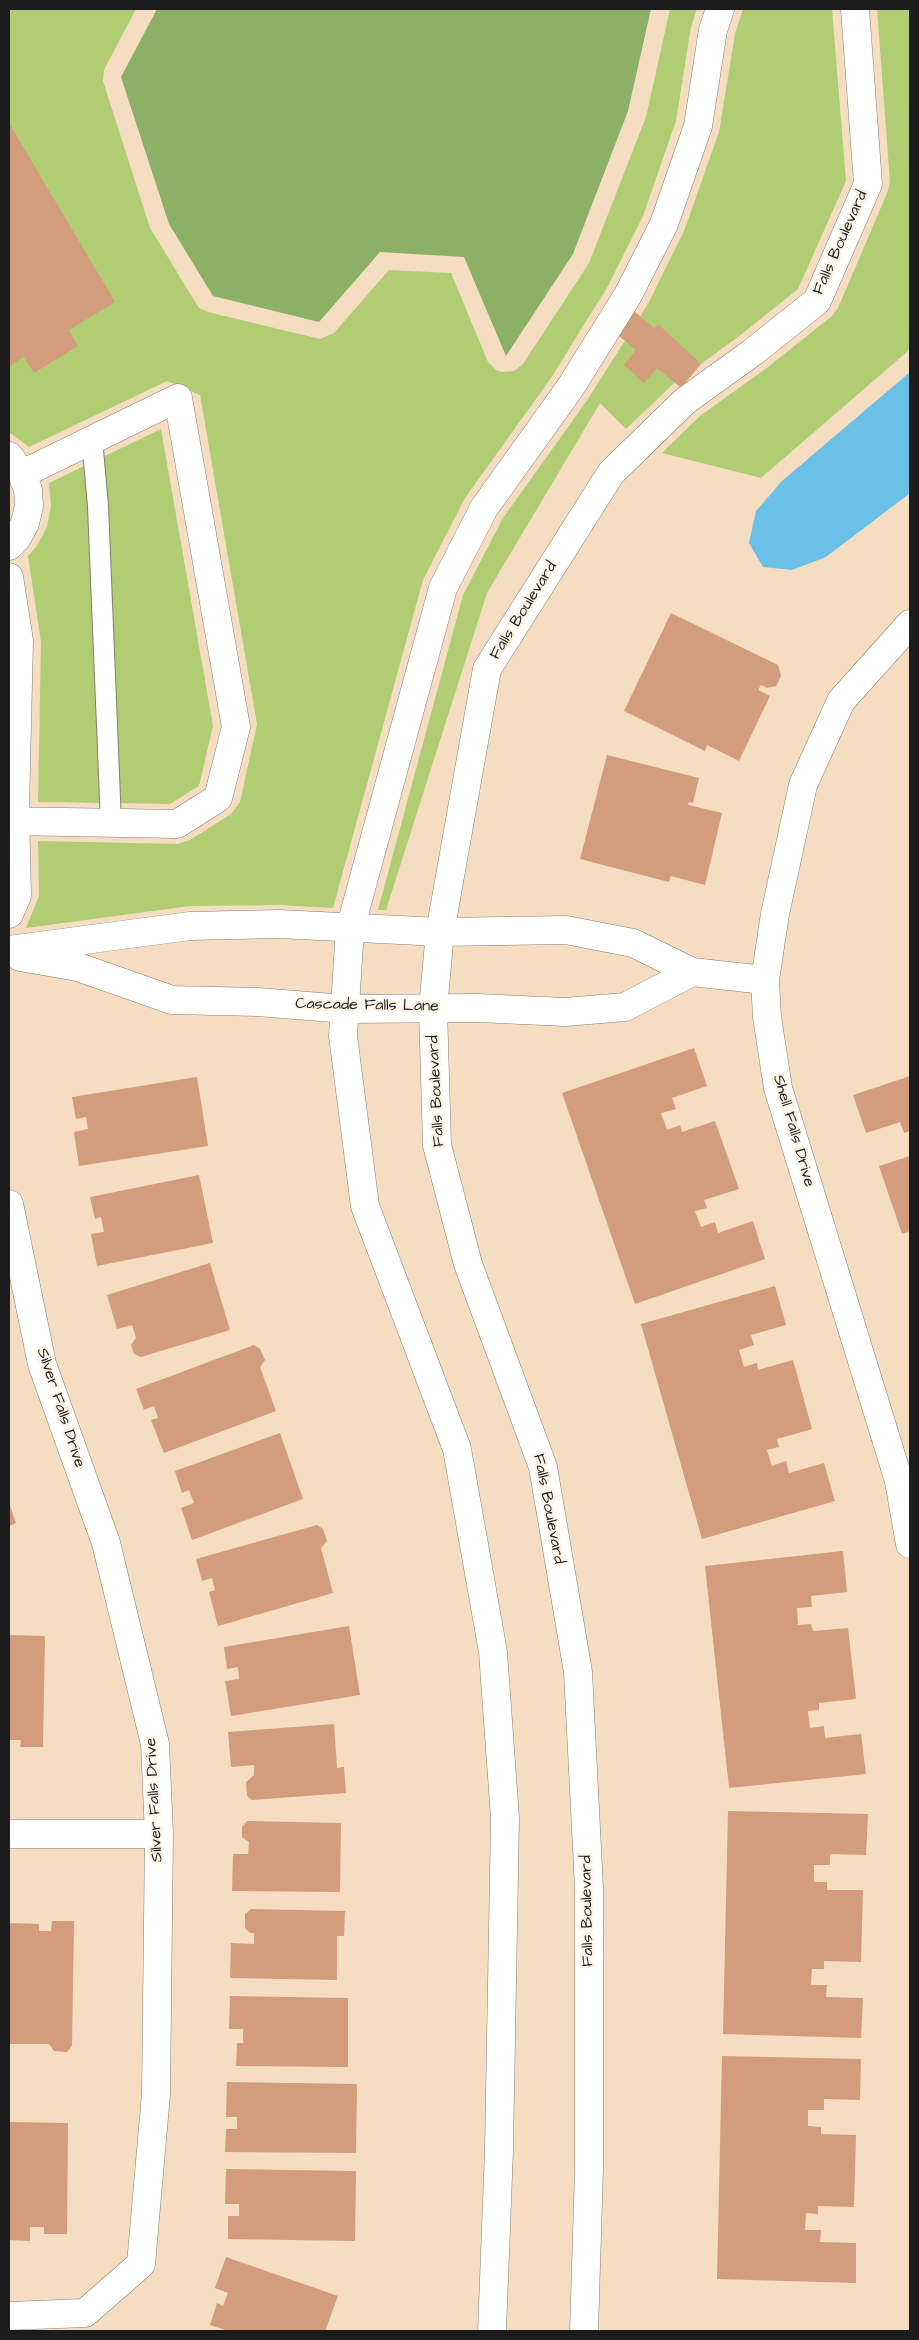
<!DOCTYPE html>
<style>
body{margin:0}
#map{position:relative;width:919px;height:2340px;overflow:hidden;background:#f5ddc1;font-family:"Architects Daughter",sans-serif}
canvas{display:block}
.frame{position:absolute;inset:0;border:10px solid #1c1c1c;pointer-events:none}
</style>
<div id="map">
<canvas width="919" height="2340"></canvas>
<div class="frame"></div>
</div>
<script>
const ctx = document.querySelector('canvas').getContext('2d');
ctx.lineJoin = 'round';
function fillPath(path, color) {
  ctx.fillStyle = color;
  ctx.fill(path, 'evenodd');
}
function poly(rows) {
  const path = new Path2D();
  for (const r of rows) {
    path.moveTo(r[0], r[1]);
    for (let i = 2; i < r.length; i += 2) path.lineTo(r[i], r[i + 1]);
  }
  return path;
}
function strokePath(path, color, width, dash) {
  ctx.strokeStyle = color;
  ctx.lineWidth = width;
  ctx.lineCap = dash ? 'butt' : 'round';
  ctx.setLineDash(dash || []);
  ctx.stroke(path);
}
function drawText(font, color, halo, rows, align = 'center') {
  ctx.font = font + ' "Architects Daughter",sans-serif';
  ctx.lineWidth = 5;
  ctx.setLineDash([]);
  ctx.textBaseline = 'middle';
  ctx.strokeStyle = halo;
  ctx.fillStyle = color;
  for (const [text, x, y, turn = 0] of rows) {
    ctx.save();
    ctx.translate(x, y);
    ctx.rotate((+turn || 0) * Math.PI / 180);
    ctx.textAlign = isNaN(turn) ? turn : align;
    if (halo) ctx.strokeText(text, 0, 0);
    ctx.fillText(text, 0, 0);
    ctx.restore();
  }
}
fillPath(poly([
 [9,9,136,9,104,70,103,81,150,228,199,308,208,312,320,339,334,333,389,270,451,273,488,362,496,370,502,372,514,371,523,364,589,263,646,117,670,9,697,9,691,27,676,121,643,216,608,286,551,378,465,498,423,580,333,908,278,905,190,906,26,928,39,896,38,841,177,844,190,840,231,814,240,802,257,724,200,395,167,381,29,447,9,432],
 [743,9,832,9,846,181,798,289,738,337,671,386,626,429,600,403,487,593,386,910,378,910,463,595,503,518,588,399,648,304,684,231,719,132,735,34],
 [877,9,910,9,910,347,908,351,761,478,662,453,700,416,768,367,832,316,838,308,888,191,890,182],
 [161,429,213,726,199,786,170,804,38,802,41,642,28,556,36,547,47,527,51,506,49,483]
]), '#b0cd74');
fillPath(poly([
 [157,9,651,9,628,111,573,254,506,356,464,257,380,252,319,322,213,296,169,224,121,77]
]), '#8cb066');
fillPath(poly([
 [910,372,910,493,826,557,792,570,763,567,749,543,756,511,782,481]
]), '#6ac0e6');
fillPath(poly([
 [9,123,115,302,69,330,78,346,34,373,24,357,9,366],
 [629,307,654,328,658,324,701,364,681,388,657,368,644,383,624,365,636,350,611,329],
 [671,613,778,665,781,676,776,686,767,688,761,685,758,690,770,696,739,761,707,745,705,751,624,711],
 [607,755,699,778,693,803,689,802,688,805,722,813,705,885,671,876,669,882,580,859],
 [694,1048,707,1086,672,1098,676,1109,661,1113,667,1130,680,1125,682,1132,715,1121,739,1189,704,1200,707,1208,695,1211,701,1227,715,1222,718,1233,753,1221,765,1259,635,1304,562,1093],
 [910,1076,910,1131,904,1133,900,1122,866,1133,853,1095],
 [197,1077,208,1146,79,1166,74,1132,88,1129,86,1117,76,1119,72,1097],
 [910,1156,910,1231,902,1234,879,1166],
 [199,1175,213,1243,97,1266,91,1234,104,1232,101,1217,95,1219,90,1197],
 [210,1263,230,1330,141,1357,134,1354,131,1345,136,1338,132,1325,117,1329,107,1295],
 [775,1286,786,1325,751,1335,754,1345,739,1350,744,1367,757,1363,758,1370,793,1360,812,1429,777,1439,779,1447,767,1450,772,1466,786,1461,789,1473,824,1463,835,1501,702,1539,641,1324],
 [254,1345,260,1349,265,1360,260,1367,276,1411,164,1453,151,1420,158,1418,154,1406,144,1410,136,1389],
 [280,1433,303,1499,192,1540,181,1508,194,1503,189,1490,182,1493,175,1471],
 [9,1503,16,1523,9,1526],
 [317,1525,323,1529,327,1541,321,1548,333,1593,218,1626,209,1592,215,1590,212,1578,202,1581,196,1559],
 [843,1551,847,1592,811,1596,812,1607,797,1608,798,1625,811,1624,813,1631,848,1628,856,1699,819,1703,819,1710,808,1711,810,1728,824,1726,825,1738,861,1734,866,1774,729,1788,705,1566],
 [349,1626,360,1695,231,1716,225,1681,239,1679,238,1667,227,1669,224,1647],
 [9,1635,45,1636,43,1747,20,1747,21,1740,9,1740],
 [334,1724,337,1768,344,1767,346,1793,252,1800,247,1796,246,1782,254,1775,254,1765,231,1767,228,1732],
 [728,1811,868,1814,866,1855,830,1854,830,1865,814,1865,814,1882,827,1882,827,1890,863,1890,861,1962,824,1961,824,1969,812,1969,811,1985,827,1985,826,1997,863,1998,861,2038,723,2034],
 [247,1821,341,1823,340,1892,232,1891,233,1854,248,1854,249,1842,242,1837,242,1827],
 [251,1909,345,1911,344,1936,337,1936,337,1980,230,1978,231,1943,254,1944,254,1933,250,1933,245,1928,245,1914],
 [52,1921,74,1921,72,2046,67,2052,54,2051,49,2044,9,2044,9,1923,39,1924,39,1931,51,1931],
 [230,1996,348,1998,348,2067,236,2066,237,2043,243,2043,243,2029,229,2029],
 [722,2056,861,2059,860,2100,824,2099,824,2110,808,2110,808,2126,821,2127,821,2134,856,2135,854,2207,818,2206,818,2214,806,2213,805,2230,821,2230,820,2242,856,2243,856,2283,717,2279],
 [227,2082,357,2084,356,2153,225,2152,226,2129,237,2129,237,2117,226,2117],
 [9,2122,68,2123,67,2234,44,2234,44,2227,30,2227,30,2241,9,2240],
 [226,2169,356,2171,355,2241,228,2239,228,2216,239,2216,239,2204,225,2204],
 [226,2257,338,2296,325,2331,228,2331,210,2325,217,2303,223,2306,228,2293,215,2288]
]), '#d29c7d');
const lane = poly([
 [92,439,98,506,111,823]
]);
const street = poly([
 [9,456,22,474,28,490,29,506,25,523,17,538,9,546],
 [9,577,19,641,15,809,17,896,9,914],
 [910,624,841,701,803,785,775,914,765,980,767,1017,778,1088,899,1481,910,1544],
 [9,821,177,824,218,798,236,727,178,398,22,474],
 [9,950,190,926,279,924,440,932,566,930,633,943,692,972,765,980],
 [20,957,78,967,172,1000,258,1002,345,1009,478,1008,565,1012,625,1007,692,972],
 [9,1204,42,1364,106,1543,155,1744,159,1834,156,2094,141,2264,85,2313,9,2316],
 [9,1834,159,1834]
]);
const secondary = poly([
 [492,2331,499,2150,505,1818,493,1652,457,1449,365,1206,343,1036,350,929,443,588,484,508,570,388,628,295,664,224,698,126,713,30,720,9],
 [584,2331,589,2169,589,1888,578,1672,543,1467,468,1264,437,1145,433,1009,440,932,487,669,611,473,685,401,753,352,817,301,868,184,855,9]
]);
strokePath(lane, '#887c6e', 22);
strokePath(street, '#887c6e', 29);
strokePath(secondary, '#887c6e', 29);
strokePath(lane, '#fff', 20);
strokePath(street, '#fff', 28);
strokePath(secondary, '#fff', 28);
drawText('16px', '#1c1c1c', '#fcf5e5', [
 ["Falls Boulevard",841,243,-66],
 ["Falls Boulevard",524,611,-58],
 ["Cascade Falls Lane",367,1006,1],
 ["Falls Boulevard",437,1091,-93],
 ["Shell Falls Drive",793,1131,74],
 ["Silver Falls Drive",60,1408,72],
 ["Falls Boulevard",548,1509,79],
 ["Silver Falls Drive",155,1800,-93],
 ["Falls Boulevard",588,1911,-91]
]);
</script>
